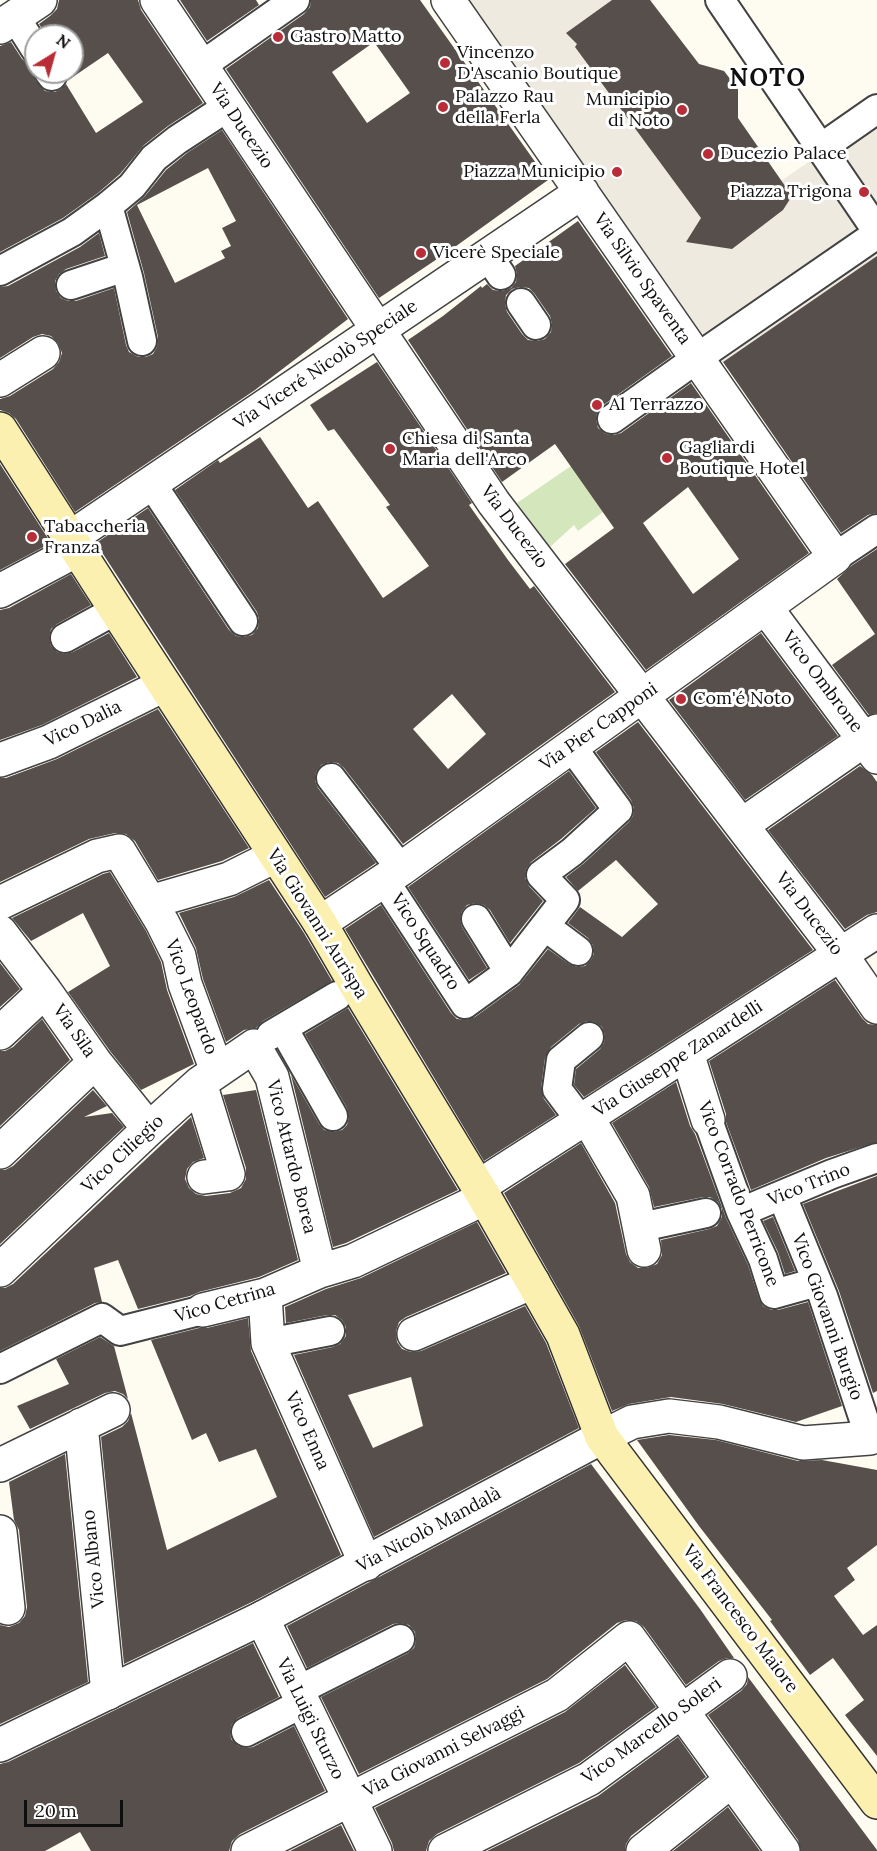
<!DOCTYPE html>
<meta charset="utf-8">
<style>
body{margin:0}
#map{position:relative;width:877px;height:1851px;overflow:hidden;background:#fefbf1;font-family:Lora,serif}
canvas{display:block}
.north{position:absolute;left:24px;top:24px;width:60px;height:60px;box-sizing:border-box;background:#fff;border:2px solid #9f9f9f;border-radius:50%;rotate:37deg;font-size:16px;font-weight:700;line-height:24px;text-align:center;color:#0f0f0f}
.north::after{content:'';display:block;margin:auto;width:21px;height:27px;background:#b82d37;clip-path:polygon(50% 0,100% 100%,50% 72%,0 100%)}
.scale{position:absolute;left:24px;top:1800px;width:99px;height:27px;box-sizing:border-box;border:3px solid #0f0f0f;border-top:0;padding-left:8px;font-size:18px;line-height:21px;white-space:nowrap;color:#0f0f0f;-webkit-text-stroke:4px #fff;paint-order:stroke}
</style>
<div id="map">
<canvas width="877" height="1851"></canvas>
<div class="north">N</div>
<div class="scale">20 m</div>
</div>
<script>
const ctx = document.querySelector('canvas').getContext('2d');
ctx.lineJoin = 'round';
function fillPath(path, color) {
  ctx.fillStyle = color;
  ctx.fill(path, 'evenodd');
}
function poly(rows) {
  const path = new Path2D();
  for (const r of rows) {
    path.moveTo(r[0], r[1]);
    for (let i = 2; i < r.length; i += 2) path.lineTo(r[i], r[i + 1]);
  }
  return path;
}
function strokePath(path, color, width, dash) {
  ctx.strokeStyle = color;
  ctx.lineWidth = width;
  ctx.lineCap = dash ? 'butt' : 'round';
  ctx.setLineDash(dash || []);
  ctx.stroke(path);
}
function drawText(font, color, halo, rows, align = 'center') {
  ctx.font = font + ' Lora,serif';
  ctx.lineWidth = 6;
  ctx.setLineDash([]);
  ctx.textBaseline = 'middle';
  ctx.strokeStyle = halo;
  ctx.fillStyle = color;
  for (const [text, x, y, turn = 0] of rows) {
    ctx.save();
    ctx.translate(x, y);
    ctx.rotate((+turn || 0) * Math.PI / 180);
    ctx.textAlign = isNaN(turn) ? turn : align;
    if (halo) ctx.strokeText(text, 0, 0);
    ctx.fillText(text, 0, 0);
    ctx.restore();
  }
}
fillPath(poly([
 [571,466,603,512,578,531,574,525,550,547,517,503]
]), '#d4e7bc');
fillPath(poly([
 [448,0,653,0,591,43,588,65,701,218,756,198,823,152,877,109,877,256,707,373]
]), '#efeae0');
fillPath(poly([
 [59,0,138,0,141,10,203,103,168,126,144,145,120,174,98,193,63,218,0,252,0,46,11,42,22,59,28,64,34,66,33,73,36,81,45,91,55,92,61,89,66,84,96,133,143,102,108,53,67,81,68,72,72,72,72,36,47,36,39,24,50,16,57,9],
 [180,0,256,0,259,5,207,41],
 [311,0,420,0,548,180,452,249,379,298,226,69,304,14,310,7],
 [374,42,410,93,367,123,332,72],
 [612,0,650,0,699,64,724,71,738,89,738,118,792,196,783,210,732,249,686,242,701,218,575,47,577,44,566,33],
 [222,130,348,319,255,390,75,512,16,419,9,413,0,410,0,399,10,396,53,369,59,362,62,353,58,343,51,336,42,334,33,337,0,358,0,287,8,286,80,247,99,233,105,256,66,269,59,274,55,281,56,291,61,298,68,301,76,301,114,288,126,345,129,352,138,357,146,357,153,354,157,347,158,337,144,273,127,212,145,196,166,170,187,153],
 [208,168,236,221,222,228,231,246,221,251,225,258,175,283,137,205],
 [578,221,672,356,602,406,597,413,596,420,598,428,606,434,614,435,621,433,691,383,809,553,646,670,565,564,614,528,555,444,502,482,408,340,443,316,481,286,482,288,487,284,493,290,502,291,511,288,516,282,517,274,515,266],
 [520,287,529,288,534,293,550,316,552,324,551,332,545,339,537,341,528,340,522,334,507,312,505,304,506,295,512,289],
 [688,487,739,559,693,594,643,523],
 [877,256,877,513,868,515,841,533,723,362],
 [377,362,472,503,469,505,508,560,530,589,534,586,615,692,403,844,344,768,338,763,329,762,321,765,316,772,315,781,318,788,376,863,325,897,96,543,148,508,229,630,236,636,243,637,252,635,258,628,259,619,257,612,175,490,218,460,220,463,260,437,308,508,318,501,383,598,429,566,386,507,390,505,334,429,328,431,310,405],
 [452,694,486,734,448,769,413,729],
 [0,464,51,543,0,570],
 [877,549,877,713,869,715,832,665,875,634,837,579,851,566],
 [71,574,91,605,57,624,51,629,49,638,51,646,57,652,65,654,73,652,109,633,137,677,42,725,0,740,0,610,9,608],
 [761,633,838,736,745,800,669,700],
 [158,709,249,848,222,861,158,880,135,841,126,834,115,833,89,839,0,882,0,778,6,778,57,759],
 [638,722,813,950,584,1097,574,1085,576,1069,600,1049,604,1043,605,1035,602,1027,595,1022,587,1021,579,1024,551,1047,545,1058,541,1088,544,1099,556,1115,484,1161,345,929,381,905,451,1013,457,1019,466,1020,475,1017,519,985,548,949,569,964,577,967,585,966,591,960,594,954,593,945,588,938,568,923,580,907,622,937,658,904,616,860,578,891,566,877,583,864,629,822,633,816,634,808,631,800,596,752],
 [860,766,872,775,877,782,877,912,867,915,845,929,768,830],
 [569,771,596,808,561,839,531,862,526,869,525,878,529,886,543,901,510,943,490,910,484,905,475,903,467,905,462,911,460,919,462,927,487,968,469,980,408,887],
 [110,872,146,931,161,962,167,990,194,1064,141,1090,110,1051,68,992,110,966,83,913,31,941,12,918,103,874],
 [269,880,304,933,332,981,263,1021,256,1028,244,1030,226,1042,203,979,196,948,179,913,234,897],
 [0,963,20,989,0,1007],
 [835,980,862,1018,868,1024,877,1025,877,1142,826,1158,751,1190,726,1122,726,1114,709,1061],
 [348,1008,458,1190,346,1243,333,1247,291,1075,319,1124,324,1130,333,1132,342,1130,347,1125,349,1117,347,1108,305,1034],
 [42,1019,70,1060,0,1126,0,1051,5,1051,13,1047],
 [676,1082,690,1126,695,1134,726,1218,748,1265,759,1299,763,1306,771,1310,778,1310,808,1302,842,1406,796,1422,723,1404,671,1397,629,1404,612,1411,579,1326,504,1193,581,1143,615,1203,626,1254,630,1262,638,1268,647,1268,657,1264,662,1255,661,1240,709,1229,717,1226,722,1217,722,1209,718,1202,710,1197,703,1197,654,1207,649,1187,612,1123],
 [93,1090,107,1106,84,1117,112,1113,124,1127,0,1244,0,1170,5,1170,13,1166],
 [256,1090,298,1260,259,1277,199,1292,190,1296,138,1309,118,1260,94,1268,102,1302,95,1303,0,1351,0,1288,5,1288,13,1284,191,1117,204,1158,193,1162,187,1169,185,1179,189,1188,196,1194,206,1196,230,1193,241,1188,246,1179,246,1168,223,1095],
 [877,1176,877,1391,873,1393,839,1291,803,1204],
 [773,1217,795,1271,785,1274,778,1252,763,1221],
 [477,1222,506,1273,406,1317,399,1322,396,1331,397,1342,402,1349,411,1352,421,1351,525,1306,546,1343,579,1428,374,1537,294,1355,333,1347,340,1344,346,1336,346,1327,342,1320,335,1315,327,1315,286,1323,285,1307,326,1289,361,1278],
 [411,1377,423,1426,373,1448,348,1395],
 [248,1318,251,1351,341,1555,254,1601,124,1664,101,1437,122,1427,128,1421,131,1413,167,1550,277,1497,256,1449,219,1462,206,1433,192,1440,151,1340,199,1328,207,1328],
 [100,1337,114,1346,128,1399,123,1394,115,1391,105,1393,30,1429,17,1406,69,1384,56,1359],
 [669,1435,716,1440,798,1461,822,1460,877,1470,877,1545,847,1568,855,1580,834,1596,863,1635,877,1625,877,1756,845,1715,864,1700,833,1658,810,1675,770,1621,772,1620,699,1526,637,1440],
 [65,1454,88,1682,0,1724,0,1625,9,1627,19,1623,25,1616,27,1607,19,1530,14,1520,9,1482],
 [591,1464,700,1609,734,1658,727,1658,719,1661,686,1685,644,1627,636,1621,626,1620,617,1623,547,1679,359,1774,321,1697,408,1653,414,1648,416,1641,415,1632,409,1625,400,1623,393,1624,307,1668,287,1626],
 [253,1643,279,1697,238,1718,232,1724,230,1731,231,1739,238,1746,246,1748,253,1747,294,1726,325,1791,240,1834,232,1841,229,1851,91,1851,80,1832,45,1851,0,1851,0,1764,8,1762],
 [625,1665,656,1707,579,1763,437,1834,429,1841,426,1851,394,1851,392,1843,375,1808,565,1712],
 [748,1677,877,1850,877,1851,801,1851,798,1840,708,1715,741,1691,747,1684],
 [678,1737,706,1777,631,1836,626,1844,625,1851,487,1851,598,1796],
 [728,1807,760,1851,673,1851],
 [341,1825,354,1851,290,1851]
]), '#574f4b');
const pedestrian = poly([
 [720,0,877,231],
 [15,17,36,50],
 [201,66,295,0],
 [49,72,52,76],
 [821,148,877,109],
 [108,206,128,277,142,341],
 [488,256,501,275],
 [0,271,72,232,108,206,132,186,154,158,177,140,229,106],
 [71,285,125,267],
 [521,303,536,325],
 [612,419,713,347,877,234],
 [151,483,243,621],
 [835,557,877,529],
 [65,638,116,610],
 [331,778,401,869],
 [384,880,465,1004,509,972,565,900,541,875,572,852,618,810,571,746],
 [476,919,509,972],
 [546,927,578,951],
 [283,1028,333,1116],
 [271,1035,337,996],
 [708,1120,741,1212,763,1259,774,1294,817,1282],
 [581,1121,557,1089,561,1060,589,1037],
 [782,1196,823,1296,870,1438],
 [741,1212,832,1174,877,1158],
 [641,1227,706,1213],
 [268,1343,330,1331],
 [0,1369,102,1318,120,1331,203,1310],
 [297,1691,400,1639],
 [246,1732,303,1703]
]);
const minor = poly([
 [157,0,494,503,841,955,877,1007],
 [0,27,40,0],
 [0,380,43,353],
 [70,538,582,192],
 [0,591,77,550],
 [766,608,877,757],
 [0,760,49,742,164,685],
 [742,825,877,731],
 [150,902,229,879,275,856],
 [0,903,97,856,119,851,162,922,179,956,185,984,217,1071],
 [320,923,401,869,835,557,448,0],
 [0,932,45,991,95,1062,149,1129],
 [0,1033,45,991],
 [687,1053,708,1120],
 [200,1083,228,1174,204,1177],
 [587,1117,633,1196,644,1250],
 [0,1152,95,1062],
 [478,1187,877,931],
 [0,1270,149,1129,200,1083,254,1046,272,1077,320,1271],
 [265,1295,268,1343,366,1564],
 [203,1310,265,1295,320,1271,353,1261,485,1198],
 [414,1334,533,1282],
 [81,1425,108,1693],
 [602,1437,632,1422,669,1416,719,1422,803,1443,870,1438,877,1435],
 [0,1465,113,1410],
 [0,1532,8,1608],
 [262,1618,375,1851],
 [248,1851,557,1695,629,1638,783,1851],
 [445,1851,589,1779,730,1676],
 [643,1851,732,1780]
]);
const tertiary = poly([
 [0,1745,262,1618,602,1437]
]);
const secondary = poly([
 [0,429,116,610,320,923,356,985,485,1198,563,1335,602,1437,877,1802]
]);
strokePath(pedestrian, '#424242', 32);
strokePath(minor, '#424242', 36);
strokePath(tertiary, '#424242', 36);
strokePath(secondary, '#313131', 36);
strokePath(pedestrian, '#fff', 28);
strokePath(minor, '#fff', 33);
strokePath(tertiary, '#fff', 33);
strokePath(secondary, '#fbf0af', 33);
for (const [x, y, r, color] of [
 [278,37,6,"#b82d37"],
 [445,63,6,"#b82d37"],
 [443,107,6,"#b82d37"],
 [682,110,6,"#b82d37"],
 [708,154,6,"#b82d37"],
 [617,172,6,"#b82d37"],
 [864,192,6,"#b82d37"],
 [421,253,6,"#b82d37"],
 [597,405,6,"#b82d37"],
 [390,449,6,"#b82d37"],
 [667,458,6,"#b82d37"],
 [32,537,6,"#b82d37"],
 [681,699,6,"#b82d37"]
]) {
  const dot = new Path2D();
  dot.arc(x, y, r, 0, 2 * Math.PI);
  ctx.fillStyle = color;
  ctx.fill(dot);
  strokePath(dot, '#fff', 2);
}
drawText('18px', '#0f0f0f', '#fff', [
 ["Gastro Matto",290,37],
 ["Vincenzo",457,53],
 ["D'Ascanio Boutique",457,74],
 ["Palazzo Rau",455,97],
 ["della Ferla",455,118],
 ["Municipio",670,100,"right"],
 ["di Noto",670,121,"right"],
 ["Ducezio Palace",720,154],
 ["Piazza Municipio",605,172,"right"],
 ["Piazza Trigona",852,192,"right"],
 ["Vicerè Speciale",433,253],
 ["Al Terrazzo",609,405],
 ["Chiesa di Santa",402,439],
 ["Maria dell'Arco",402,460],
 ["Gagliardi",679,448],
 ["Boutique Hotel",679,469],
 ["Tabaccheria",44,527],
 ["Franza",44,548],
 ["Com'é Noto",693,699]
], 'left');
drawText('18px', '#0f0f0f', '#fff', [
 ["Via Ducezio",241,126,56],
 ["Via Silvio Spaventa",642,279,55],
 ["Via Viceré Nicolò Speciale",326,365,-34],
 ["Via Ducezio",514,527,53],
 ["Vico Ombrone",822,682,53],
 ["Vico Dalia",83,724,-26],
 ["Via Pier Capponi",599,727,-35],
 ["Via Ducezio",809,914,53],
 ["Via Giovanni Aurispa",317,924,58],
 ["Vico Squadro",425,942,57],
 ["Vico Leopardo",191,997,70],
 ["Via Sila",74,1031,55],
 ["Via Giuseppe Zanardelli",678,1059,-33],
 ["Vico Ciliegio",123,1154,-43],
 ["Vico Attardo Borea",291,1157,76],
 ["Vico Trino",809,1185,-22],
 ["Vico Corrado Perricone",738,1194,69],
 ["Vico Cetrina",225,1303,-16],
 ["Vico Giovanni Burgio",827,1317,70],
 ["Vico Enna",307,1431,66],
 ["Via Nicolò Mandalà",429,1530,-28],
 ["Vico Albano",94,1559,-96],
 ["Via Francesco Maiore",740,1619,53],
 ["Via Luigi Sturzo",310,1719,64],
 ["Vico Marcello Soleri",652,1731,-36],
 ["Via Giovanni Selvaggi",444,1752,-27]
]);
ctx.letterSpacing = '1.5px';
drawText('bold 24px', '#0f0f0f', '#fff', [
 ["NOTO",768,79]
]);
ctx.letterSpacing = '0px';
</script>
